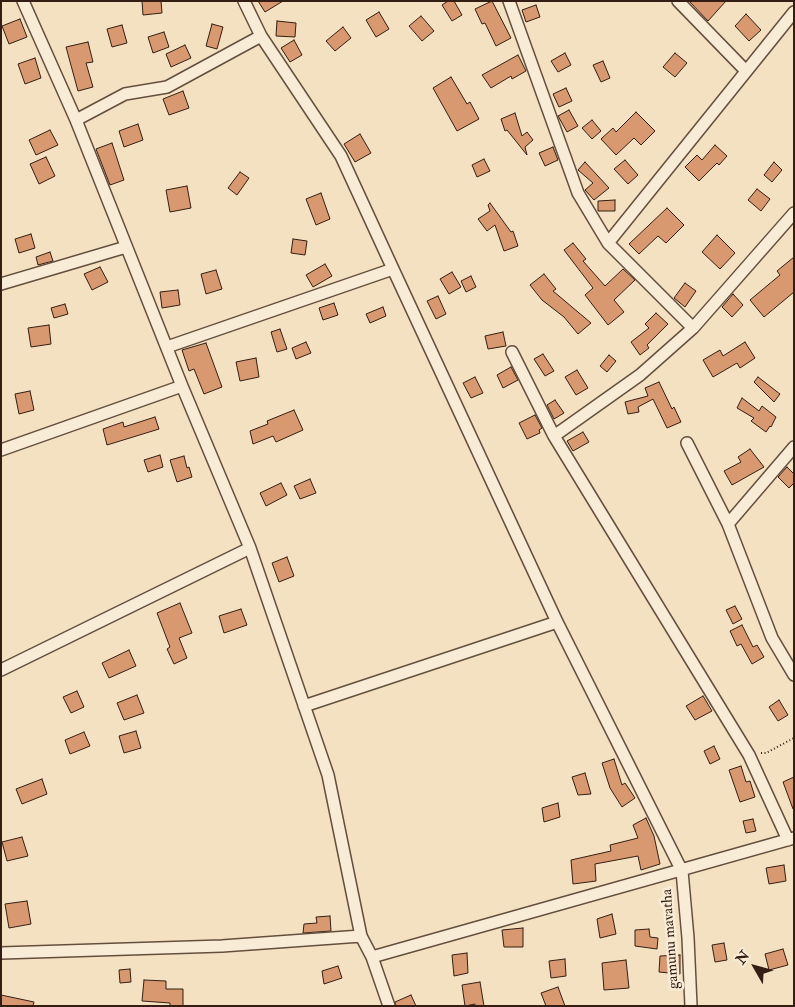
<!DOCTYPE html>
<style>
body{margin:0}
#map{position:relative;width:795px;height:1007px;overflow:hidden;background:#f4e1c1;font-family:"IM FELL Double Pica",serif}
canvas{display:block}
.frame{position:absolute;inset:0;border:2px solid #341e13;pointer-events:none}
.north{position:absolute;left:730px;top:942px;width:50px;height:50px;-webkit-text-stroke:4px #f8ecd7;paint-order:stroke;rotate:308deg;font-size:14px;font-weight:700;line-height:20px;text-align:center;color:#341e13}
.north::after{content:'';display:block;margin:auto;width:18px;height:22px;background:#341e13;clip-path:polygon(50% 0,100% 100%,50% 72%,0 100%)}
</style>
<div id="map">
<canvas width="795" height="1007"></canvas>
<div class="frame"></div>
<div class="north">N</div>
</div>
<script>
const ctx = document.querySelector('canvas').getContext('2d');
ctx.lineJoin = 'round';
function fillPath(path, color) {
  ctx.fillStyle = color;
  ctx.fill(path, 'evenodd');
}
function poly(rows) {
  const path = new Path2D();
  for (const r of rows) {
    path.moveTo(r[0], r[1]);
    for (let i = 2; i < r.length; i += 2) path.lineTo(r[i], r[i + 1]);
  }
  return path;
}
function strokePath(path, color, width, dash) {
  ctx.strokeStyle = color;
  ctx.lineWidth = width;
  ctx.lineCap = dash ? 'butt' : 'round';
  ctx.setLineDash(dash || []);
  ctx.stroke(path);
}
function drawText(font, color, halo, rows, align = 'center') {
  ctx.font = font + ' "IM FELL Double Pica",serif';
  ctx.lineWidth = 5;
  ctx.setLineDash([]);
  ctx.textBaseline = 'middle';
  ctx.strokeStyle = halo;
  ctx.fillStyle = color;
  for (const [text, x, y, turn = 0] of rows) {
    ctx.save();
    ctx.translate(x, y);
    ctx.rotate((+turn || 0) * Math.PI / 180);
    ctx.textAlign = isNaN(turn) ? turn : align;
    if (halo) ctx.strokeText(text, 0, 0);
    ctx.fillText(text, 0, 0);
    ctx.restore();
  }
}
const building = poly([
 [142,1,161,1,162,13,143,15,142,1],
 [258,1,283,1,265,12,258,1],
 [448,1,454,1,462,15,452,21,442,5,448,1],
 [492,1,511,38,496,46,485,23,482,24,475,9,492,1],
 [689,1,726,1,708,21,689,1],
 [536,5,540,17,526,22,522,10,536,5],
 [379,12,389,29,376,37,366,20,379,12],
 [746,14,761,30,749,41,735,26,746,14],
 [421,16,434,31,422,41,409,26,421,16],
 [20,19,27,37,9,44,2,26,20,19],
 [277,21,296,23,295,37,276,36,277,21],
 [212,24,223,27,217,49,206,46,212,24],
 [122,25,127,43,112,47,107,29,122,25],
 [343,27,351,38,335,51,326,41,343,27],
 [164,32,169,47,153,53,148,37,164,32],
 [294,40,302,55,290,62,281,48,294,40],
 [88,42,93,62,86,63,93,87,78,91,66,47,88,42],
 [185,45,191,58,171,67,166,54,185,45],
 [565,53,571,65,558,72,551,61,565,53],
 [675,53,687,63,675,77,663,67,675,53],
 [518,55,526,71,512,79,511,76,491,88,482,75,518,55],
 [35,58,41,78,25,84,18,64,35,58],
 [603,61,610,78,601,82,593,65,603,61],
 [451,77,467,104,470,102,479,119,457,131,433,88,451,77],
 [566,88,572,101,559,107,553,94,566,88],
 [183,91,189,108,169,115,163,99,183,91],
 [569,110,578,126,567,132,558,116,569,110],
 [636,112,655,131,641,145,634,138,616,155,601,139,613,128,616,132,636,112],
 [515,113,522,136,527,132,533,140,525,147,527,155,507,130,505,131,501,119,515,113],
 [592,120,601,131,592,139,582,128,592,120],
 [138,124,143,140,124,147,119,131,138,124],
 [50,130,58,145,36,155,29,140,50,130],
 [360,134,371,153,355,162,344,144,360,134],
 [112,143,124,180,110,185,96,149,112,143],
 [715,145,727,156,719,165,717,163,699,181,685,167,697,155,702,160,715,145],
 [553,147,558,160,545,166,539,153,553,147],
 [46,157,55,176,39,184,30,164,46,157],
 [484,159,490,171,477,177,472,165,484,159],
 [625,160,638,175,628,184,614,169,625,160],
 [585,162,609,188,594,200,585,190,593,183,578,170,585,162],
 [774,162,782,170,772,182,764,175,774,162],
 [240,172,249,178,237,195,228,188,240,172],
 [187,186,191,208,170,212,166,190,187,186],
 [757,189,770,199,761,211,748,200,757,189],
 [321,193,330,219,316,225,306,199,321,193],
 [615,200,615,211,598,211,598,201,615,200],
 [490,203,511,232,513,231,518,246,504,251,495,225,487,231,478,219,490,211,488,205,490,203],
 [667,208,684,225,666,243,658,236,639,254,629,244,667,208],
 [31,234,35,248,19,253,15,239,31,234],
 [717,235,735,253,720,269,702,252,717,235],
 [293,239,307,241,305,255,291,253,293,239],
 [573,243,586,259,583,261,605,286,623,269,635,280,614,300,624,312,608,325,585,295,593,288,564,250,573,243],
 [50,252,53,261,38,265,36,257,50,252],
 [794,257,794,292,764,317,750,300,780,275,777,271,794,257],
 [325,264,332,276,313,287,306,275,325,264],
 [100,267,108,282,92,290,84,274,100,267],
 [216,270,222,289,206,294,201,274,216,270],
 [452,272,461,287,449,294,440,279,452,272],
 [544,274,556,289,553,291,591,323,578,334,564,317,542,300,530,285,544,274],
 [471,276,476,287,466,292,461,281,471,276],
 [685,283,696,291,685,307,674,298,685,283],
 [178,290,180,305,162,308,160,292,178,290],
 [733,294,743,305,732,317,722,307,733,294],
 [438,296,446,314,436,319,427,301,438,296],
 [334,303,338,315,323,320,319,308,334,303],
 [65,304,68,314,54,318,51,308,65,304],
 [383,307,386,316,370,323,366,314,383,307],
 [656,313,668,324,647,345,649,348,640,355,631,342,649,328,645,324,656,313],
 [49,325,51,344,31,347,28,328,49,325],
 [280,329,287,349,277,352,271,332,280,329],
 [503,332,506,346,488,349,485,336,503,332],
 [306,342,311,353,296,359,292,348,306,342],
 [745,342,755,358,740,368,737,363,713,377,703,360,720,350,723,356,745,342],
 [206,343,222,387,204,394,194,369,189,371,182,350,206,343],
 [543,354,554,371,545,376,534,359,543,354],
 [609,355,616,361,607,372,600,366,609,355],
 [256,358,259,377,240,381,236,362,256,358],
 [511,367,518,380,503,388,497,375,511,367],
 [577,370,588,388,576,395,565,377,577,370],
 [475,377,483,393,471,398,463,383,475,377],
 [758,377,780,394,774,402,754,382,758,377],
 [659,382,672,409,674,407,681,422,667,428,653,399,638,407,639,412,628,414,625,402,648,396,645,388,659,382],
 [30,391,34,410,19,414,15,394,30,391],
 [742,398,759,411,762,406,776,417,771,427,770,426,766,432,751,421,754,418,737,408,742,398],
 [555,400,564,413,554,419,547,405,555,400],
 [294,410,303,430,276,442,273,436,253,444,250,431,268,424,267,421,294,410],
 [535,415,542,428,539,430,540,433,527,439,519,423,535,415],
 [155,417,159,429,107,445,103,429,123,422,124,427,155,417],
 [583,432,589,442,573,451,567,441,583,432],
 [750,449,764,467,732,485,724,471,741,462,738,457,750,449],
 [160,455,163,467,148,472,144,460,160,455],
 [184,456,187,468,189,467,192,477,177,482,170,460,184,456],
 [787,467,794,474,794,483,789,488,778,477,787,467],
 [310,479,316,493,300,499,294,486,310,479],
 [281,483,287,495,266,506,260,493,281,483],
 [287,557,294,576,279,582,272,563,287,557],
 [180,603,192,633,179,638,187,658,174,664,167,649,170,647,157,613,180,603],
 [735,606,742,619,733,624,726,610,735,606],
 [241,609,247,625,224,633,219,616,241,609],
 [742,625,753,647,757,645,764,657,752,664,741,644,737,646,730,631,742,625],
 [129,650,136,666,109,678,102,663,129,650],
 [77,691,84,707,71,713,63,697,77,691],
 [137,695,144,713,124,720,117,703,137,695],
 [703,696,712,711,695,720,686,706,703,696],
 [779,700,788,715,778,721,769,707,779,700],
 [136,731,141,748,124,753,119,736,136,731],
 [84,732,90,746,70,754,65,740,84,732],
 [714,746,720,759,710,764,704,751,714,746],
 [614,759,622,785,625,783,635,798,622,807,610,788,602,763,614,759],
 [741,766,746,782,750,781,755,797,740,802,729,770,741,766],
 [585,773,591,794,578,795,572,777,585,773],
 [794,777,794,809,793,809,783,782,794,777],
 [42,779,47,794,22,804,16,789,42,779],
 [558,803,560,817,544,822,542,808,558,803],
 [646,818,654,836,660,864,641,870,638,856,595,864,596,881,573,884,571,860,611,851,610,845,638,838,633,825,646,818],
 [753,819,756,831,746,833,743,821,753,819],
 [22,837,28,856,7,861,2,842,22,837],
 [784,865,786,881,769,884,766,868,784,865],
 [27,901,31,924,9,928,5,904,27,901],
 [612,914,616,934,600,938,597,919,612,914],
 [330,916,331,931,303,933,304,924,317,923,316,917,330,916],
 [523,928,523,947,504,947,502,930,523,928],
 [649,929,650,937,658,938,657,949,635,946,635,930,649,929],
 [724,943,727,960,715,962,712,945,724,943],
 [783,949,788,965,769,970,765,954,783,949],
 [467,953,468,973,454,976,452,955,467,953],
 [680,955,680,974,659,972,660,956,680,955],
 [565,959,566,976,551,978,549,961,565,959],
 [626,960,629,988,604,990,602,963,626,960],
 [338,966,342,978,324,984,322,971,338,966],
 [130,969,131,982,120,983,119,970,130,969],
 [144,980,166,981,166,989,183,989,183,1006,170,1006,170,1003,142,1001,144,980],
 [480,982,484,1006,475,1006,475,1004,465,1006,462,985,480,982],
 [558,987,565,1006,546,1006,541,993,558,987],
 [1,995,34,1002,33,1006,1,1006,1,995],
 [411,995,416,1006,396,1006,395,1002,411,995]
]);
fillPath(building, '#d89870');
strokePath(building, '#341e13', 1);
const minor = poly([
 [23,1,76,120,182,386,250,548,328,775,361,936,372,957,389,1006],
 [244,1,261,36,341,156,393,269],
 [509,1,578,193,608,243,693,328],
 [678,1,746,71],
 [76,120,125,94,167,87,261,36],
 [608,243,794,12],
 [1,284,126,247],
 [167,347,393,269,557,622,682,871,688,938,691,1006],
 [512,352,554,436,749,755,788,840],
 [554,436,640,375,693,328,794,213],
 [687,443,728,524,772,638,794,675],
 [1,450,182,386],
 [728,524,794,447],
 [1,670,250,548],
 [304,706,557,622],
 [1,953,222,946,361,936],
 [372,957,794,838]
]);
strokePath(minor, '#644f3e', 14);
strokePath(poly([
 [761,753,766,753,794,738]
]), '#341e13', 2, [1, 2.5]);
strokePath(minor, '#f8ecd7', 11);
drawText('15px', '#341e13', '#f8ecd7', [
 ["gamunu mavatha",671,939,-94]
]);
</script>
